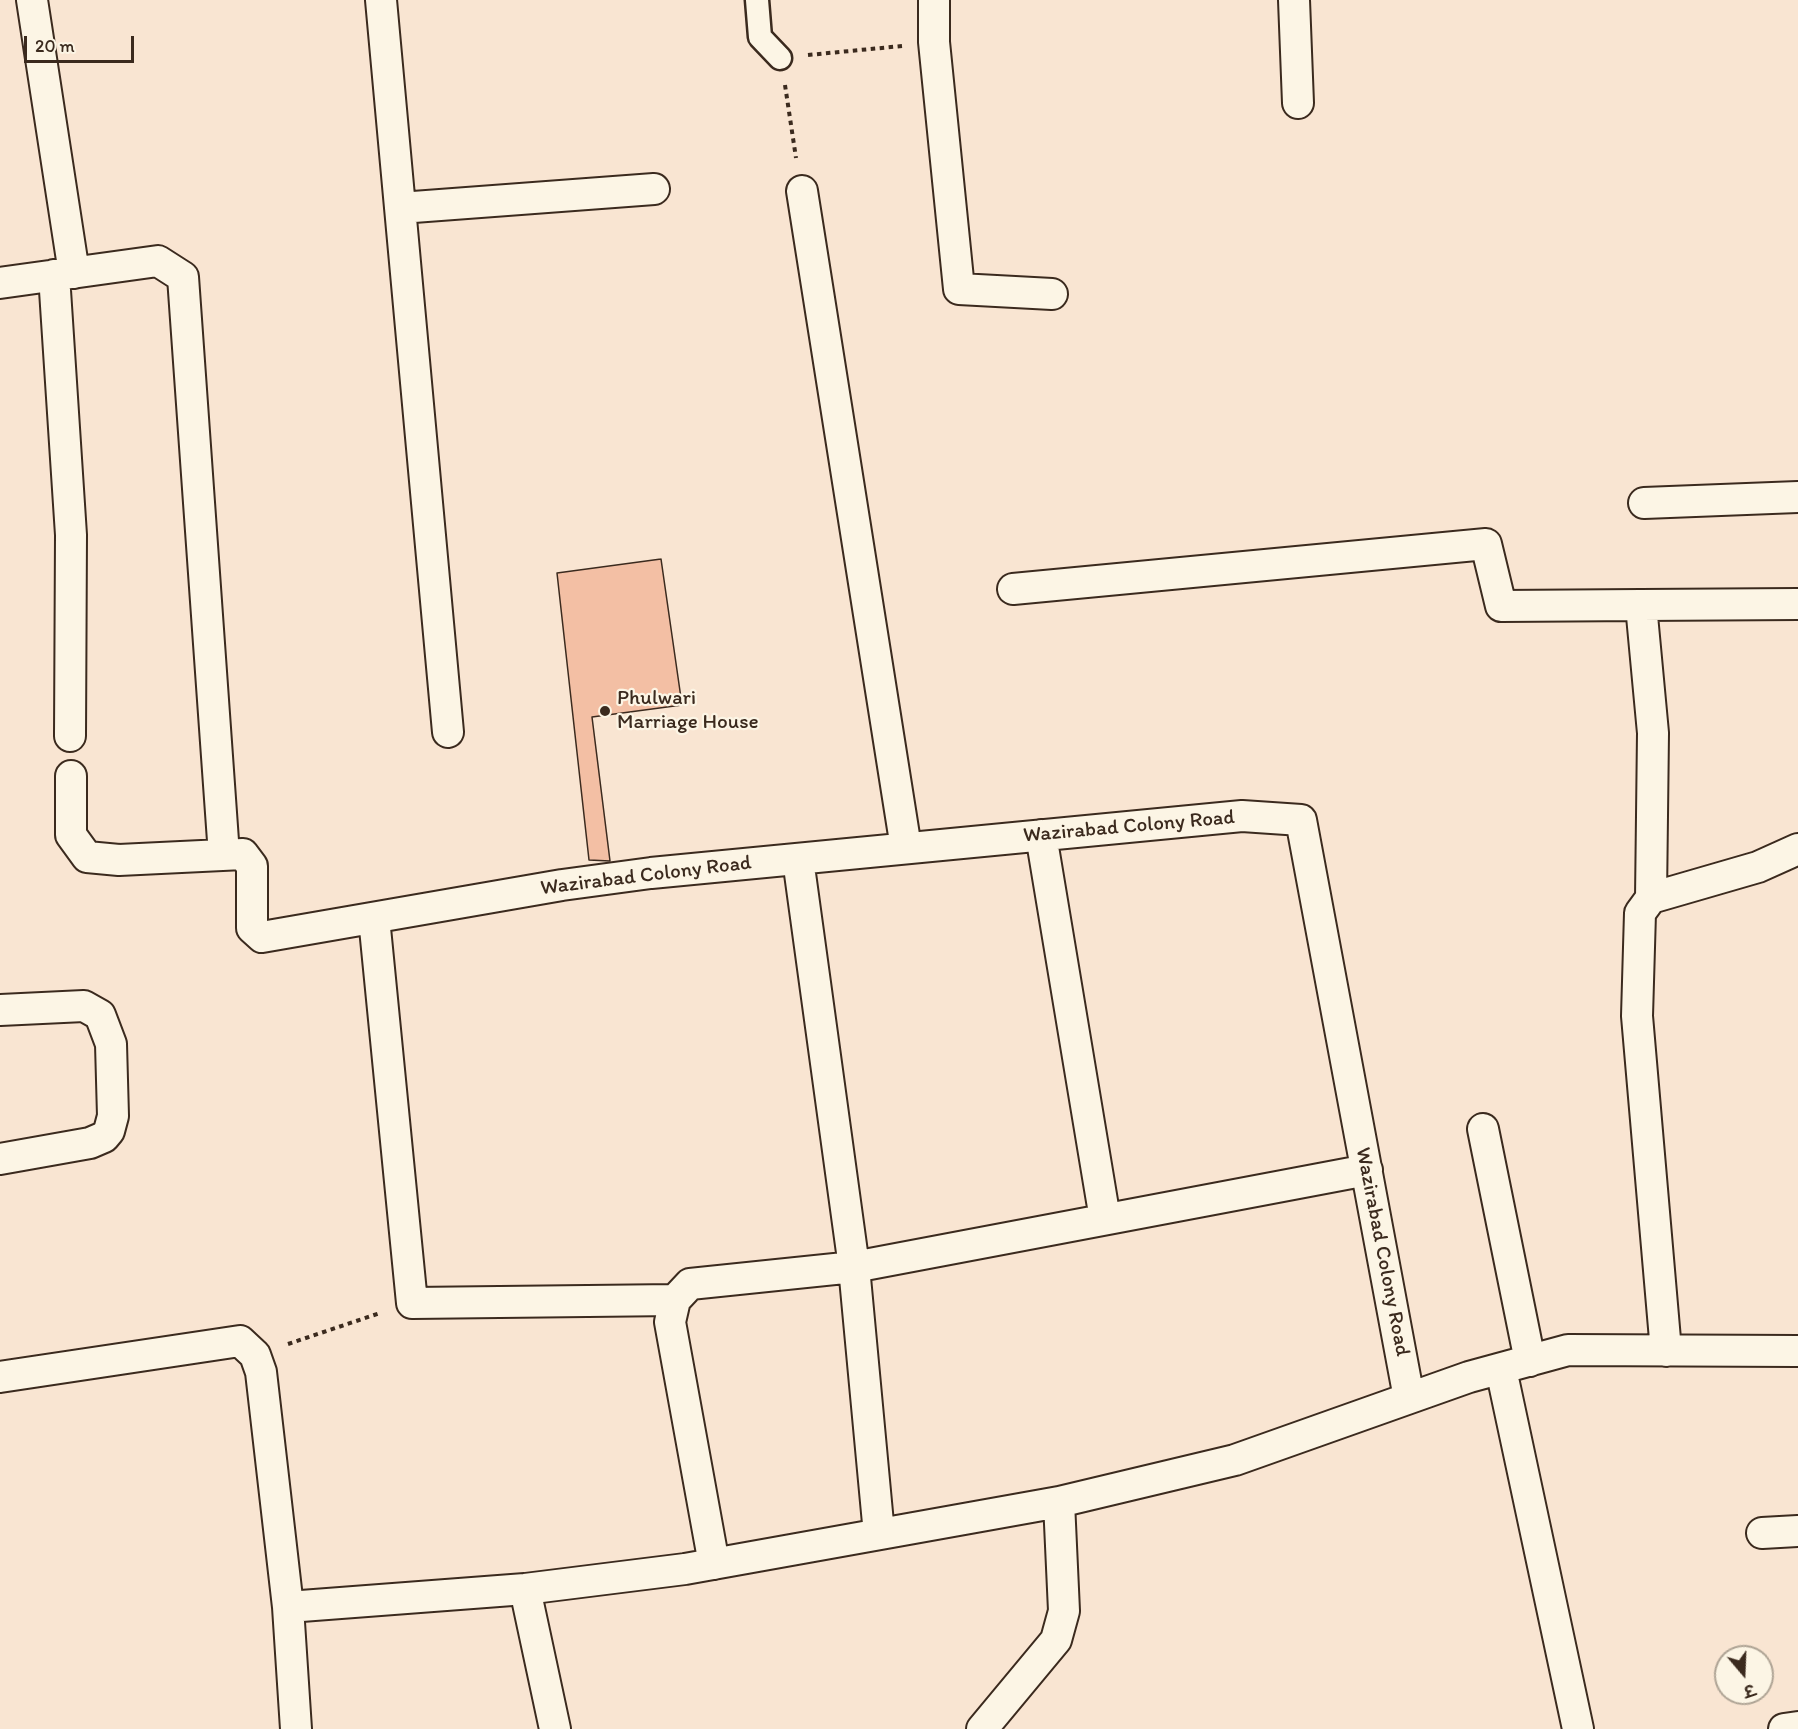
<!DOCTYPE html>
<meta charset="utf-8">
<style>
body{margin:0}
#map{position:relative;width:1798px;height:1729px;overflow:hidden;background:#f9e5d2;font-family:Itim,"Playpen Sans Deva",sans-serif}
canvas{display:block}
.north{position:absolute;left:1714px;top:1645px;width:60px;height:60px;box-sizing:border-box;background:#fcf5e5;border:2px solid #afa495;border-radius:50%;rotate:161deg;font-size:16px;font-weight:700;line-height:24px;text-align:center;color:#3b2a1e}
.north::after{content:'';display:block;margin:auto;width:21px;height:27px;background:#3b2a1e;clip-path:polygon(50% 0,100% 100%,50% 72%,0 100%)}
.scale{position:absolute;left:24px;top:36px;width:110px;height:27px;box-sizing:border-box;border:3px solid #3b2a1e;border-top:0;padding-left:8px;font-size:18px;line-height:21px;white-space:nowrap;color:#3b2a1e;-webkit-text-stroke:4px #fcf5e5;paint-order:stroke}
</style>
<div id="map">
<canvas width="1798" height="1729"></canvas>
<div class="north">उ</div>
<div class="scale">20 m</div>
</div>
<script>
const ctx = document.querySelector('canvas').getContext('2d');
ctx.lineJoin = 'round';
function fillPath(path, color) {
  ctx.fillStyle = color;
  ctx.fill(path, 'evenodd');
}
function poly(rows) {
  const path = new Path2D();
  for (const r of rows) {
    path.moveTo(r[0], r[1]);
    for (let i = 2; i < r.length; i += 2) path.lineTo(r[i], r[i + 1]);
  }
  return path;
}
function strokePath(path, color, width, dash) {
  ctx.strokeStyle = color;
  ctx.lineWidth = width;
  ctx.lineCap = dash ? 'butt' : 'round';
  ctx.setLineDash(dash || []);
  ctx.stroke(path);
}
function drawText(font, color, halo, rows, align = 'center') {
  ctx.font = font + ' Itim,sans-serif';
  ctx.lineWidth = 4.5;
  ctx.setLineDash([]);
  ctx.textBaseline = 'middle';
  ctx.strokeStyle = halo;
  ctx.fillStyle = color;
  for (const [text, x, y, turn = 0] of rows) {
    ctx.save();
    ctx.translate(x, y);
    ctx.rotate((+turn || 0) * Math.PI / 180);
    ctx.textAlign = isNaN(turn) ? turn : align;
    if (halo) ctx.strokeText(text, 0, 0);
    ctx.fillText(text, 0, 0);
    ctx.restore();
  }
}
const building = poly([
 [661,559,682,705,592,717,610,861,589,860,557,573,661,559]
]);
fillPath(building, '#f3bfa4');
strokePath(building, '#3b2a1e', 1.5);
const pedestrian = poly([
 [757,0,760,37,780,58]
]);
const minor = poly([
 [32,0,74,273],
 [381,0,448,732],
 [934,0,934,42,959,289,1052,294],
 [1294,0,1298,103],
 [802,191,906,848],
 [400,208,654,189],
 [54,275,71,535,70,736],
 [0,283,158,261,183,277,224,855],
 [1644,503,1798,497],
 [1013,589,1486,544,1501,606,1641,605,1653,733,1651,898],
 [1641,605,1798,604],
 [71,776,71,835,87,857,119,860,243,854,252,866,252,928,262,937,562,885,651,873,1242,816,1301,820,1409,1398],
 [1041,835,1105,1219],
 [798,859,854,1267,879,1534],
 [374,918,412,1303,675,1300],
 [0,1010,84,1006,100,1015,111,1044,113,1116,109,1131,104,1137,90,1143,0,1159],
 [1483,1129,1530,1361],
 [1666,1351,1637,1016,1640,913,1651,898,1758,867,1798,849],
 [1501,1369,1578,1729],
 [0,1377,240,1341,255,1355,261,1372,288,1607,296,1729],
 [1762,1533,1798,1531],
 [714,1564,670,1322,675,1300,690,1284,854,1267,1367,1170],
 [525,1589,555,1729],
 [288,1607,525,1589,685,1569,1059,1502],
 [982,1729,1056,1640,1064,1611,1059,1502,1235,1460,1469,1377,1568,1350,1798,1351],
 [1784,1729,1798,1727]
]);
strokePath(pedestrian, '#3b2a1e', 27);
strokePath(minor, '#3b2a1e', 34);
strokePath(poly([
 [808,55,902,46],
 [785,85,796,158],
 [288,1344,380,1313]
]), '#3b2a1e', 4, [4.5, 4.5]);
strokePath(pedestrian, '#fcf5e5', 22);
strokePath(minor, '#fcf5e5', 30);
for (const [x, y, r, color] of [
 [605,711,6,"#3b2a1e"]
]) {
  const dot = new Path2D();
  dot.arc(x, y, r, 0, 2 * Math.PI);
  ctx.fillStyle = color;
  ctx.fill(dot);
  strokePath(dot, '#fcf5e5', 2);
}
drawText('21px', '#3b2a1e', '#fcf5e5', [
 ["Phulwari",617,699],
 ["Marriage House",617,723]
], 'left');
drawText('21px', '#3b2a1e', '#fcf5e5', [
 ["Wazirabad Colony Road",1129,827,-5],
 ["Wazirabad Colony Road",646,876,-7],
 ["Wazirabad Colony Road",1382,1252,79]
]);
</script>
